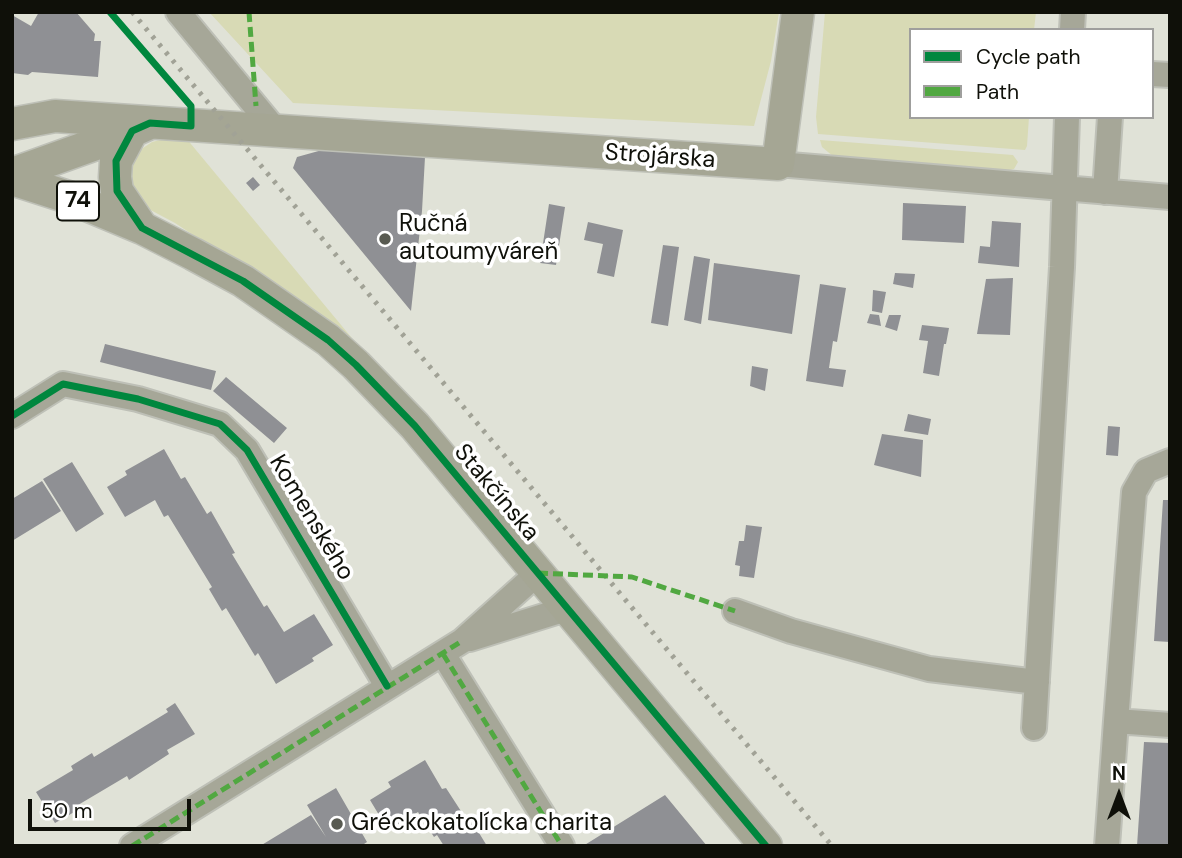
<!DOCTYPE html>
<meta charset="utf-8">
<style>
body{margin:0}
#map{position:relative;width:1182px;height:858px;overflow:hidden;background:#e0e2d7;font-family:"DM Sans",sans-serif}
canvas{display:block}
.frame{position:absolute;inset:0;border:14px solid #0f1009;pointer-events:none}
.legend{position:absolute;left:909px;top:28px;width:245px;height:91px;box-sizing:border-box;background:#fff;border:2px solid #9f9f9d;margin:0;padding:9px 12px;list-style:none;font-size:21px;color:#0f1009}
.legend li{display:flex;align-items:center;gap:14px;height:35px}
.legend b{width:35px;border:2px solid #9f9f9d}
.north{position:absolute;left:1084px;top:760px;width:70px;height:70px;-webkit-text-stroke:5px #fff;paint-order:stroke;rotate:0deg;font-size:19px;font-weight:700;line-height:28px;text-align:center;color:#0f1009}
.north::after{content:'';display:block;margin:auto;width:24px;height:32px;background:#0f1009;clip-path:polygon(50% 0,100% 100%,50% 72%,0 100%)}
.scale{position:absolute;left:28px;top:799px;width:163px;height:32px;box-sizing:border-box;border:4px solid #0f1009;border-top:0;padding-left:9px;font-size:21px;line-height:24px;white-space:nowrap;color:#0f1009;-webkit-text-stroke:5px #fff;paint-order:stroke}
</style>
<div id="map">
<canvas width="1182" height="858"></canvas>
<div class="frame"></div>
<ul class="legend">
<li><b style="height:9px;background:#00873e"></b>Cycle path</li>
<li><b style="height:9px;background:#51a841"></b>Path</li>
</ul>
<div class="north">N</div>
<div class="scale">50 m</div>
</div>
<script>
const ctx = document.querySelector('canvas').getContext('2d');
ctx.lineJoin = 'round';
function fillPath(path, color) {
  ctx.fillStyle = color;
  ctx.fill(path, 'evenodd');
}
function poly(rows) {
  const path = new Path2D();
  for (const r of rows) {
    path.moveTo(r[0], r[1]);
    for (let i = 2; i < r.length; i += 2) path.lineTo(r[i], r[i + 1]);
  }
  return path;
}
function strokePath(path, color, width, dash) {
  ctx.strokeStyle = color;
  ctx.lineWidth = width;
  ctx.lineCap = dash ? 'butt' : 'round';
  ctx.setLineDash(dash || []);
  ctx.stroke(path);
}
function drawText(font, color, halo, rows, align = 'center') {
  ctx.font = font + ' "DM Sans",sans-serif';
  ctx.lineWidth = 7;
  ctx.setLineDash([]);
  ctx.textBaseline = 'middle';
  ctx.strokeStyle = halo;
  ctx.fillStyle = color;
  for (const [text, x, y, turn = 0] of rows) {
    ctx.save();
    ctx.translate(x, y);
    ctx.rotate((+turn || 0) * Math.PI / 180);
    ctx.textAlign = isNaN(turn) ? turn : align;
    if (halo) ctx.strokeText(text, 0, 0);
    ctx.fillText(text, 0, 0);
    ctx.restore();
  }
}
fillPath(poly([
 [209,12,779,12,771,61,754,126,293,103],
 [825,12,1036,12,1034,30,911,30,911,117,1029,117,1027,146,1025,150,818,134,816,117],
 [186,138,356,343,175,223,143,206,133,188,130,177,133,161,143,148,152,142,168,138],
 [820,140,1013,155,1018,162,1014,169,1000,172,834,157,822,147]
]), '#d8dab5');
fillPath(poly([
 [39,12,76,12,95,34,94,41,101,41,98,77,32,72,28,75,12,73,12,15,31,26],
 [333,147,425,157,422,211,411,311,293,168,297,157],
 [253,177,260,185,253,191,246,183],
 [903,203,966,206,964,243,902,240],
 [549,204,565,207,556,265,540,263],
 [992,221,1021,223,1019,267,978,263,980,246,990,247],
 [588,222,623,230,614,277,597,273,603,244,584,240],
 [663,245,679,247,668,326,651,323],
 [694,256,710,259,701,324,684,320],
 [714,263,800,275,792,334,708,320],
 [895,273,915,274,913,288,893,284],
 [1013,278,1010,335,977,334,986,279],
 [820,284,846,288,837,342,833,341,829,368,846,370,843,387,806,381],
 [873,290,886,292,882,313,872,311],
 [870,314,879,315,881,326,867,323],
 [889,315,901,315,897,331,885,327],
 [922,325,949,328,946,344,944,344,939,376,923,373,928,341,919,340],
 [105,344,216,371,211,390,100,362],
 [752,366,768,369,765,391,750,386],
 [226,377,287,428,274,443,213,391],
 [908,414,931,419,928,435,904,431],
 [1108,426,1120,427,1118,456,1106,455],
 [882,434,923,440,921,477,874,465],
 [164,449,181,479,185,477,207,514,211,511,235,553,232,554,264,607,267,605,284,632,314,614,333,645,312,658,314,661,276,684,258,653,255,656,226,608,222,611,209,589,212,587,168,515,164,517,155,500,125,517,107,487,127,475,125,471],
 [72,462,104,514,76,532,43,479],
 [42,481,61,511,12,541,12,499],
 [1163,500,1170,500,1170,642,1154,641],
 [746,525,762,527,754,578,739,576,740,566,735,565,739,541,744,541],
 [175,703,195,734,167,750,169,754,129,780,127,776,73,808,76,811,55,823,36,792,73,770,71,766,92,753,94,757,168,712,166,709],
 [1144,742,1170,743,1170,846,1137,846],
 [425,760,442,789,446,788,470,825,473,823,487,846,444,846,437,835,434,837,418,812,388,830,370,800,391,787,388,782],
 [336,788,367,842,361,846,260,846,311,815,326,837,307,805],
 [665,795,707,846,583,846]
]), '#8f9094');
const minor = poly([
 [178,12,277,132],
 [1072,30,1073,12],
 [1152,74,1170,75],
 [778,164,1170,197],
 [1105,192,1110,117],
 [12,416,63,384,138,399,220,424,247,450,387,686],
 [735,611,791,631,929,669,1037,682],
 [470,639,566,609],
 [443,654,562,846],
 [1116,721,1134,492,1146,471,1170,461],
 [1034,728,1062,267,1067,117],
 [132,846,462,641,538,573],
 [1107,846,1116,721,1170,725]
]);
const major = poly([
 [12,124,55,116,778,164,798,12],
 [12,174,132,131],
 [12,179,68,197,142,228,193,254,243,281,328,340,356,365,415,426,766,846],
 [142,228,117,191,115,177,116,161,132,131,150,123]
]);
strokePath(minor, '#bec0b7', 28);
strokePath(major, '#bec0b7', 35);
strokePath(minor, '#a6a798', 24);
strokePath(major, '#a5a694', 32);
strokePath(poly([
 [132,12,832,846]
]), '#a1a296', 5, [3.5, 7]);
strokePath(poly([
 [249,12,256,106],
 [538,573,632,577,735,611],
 [443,654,562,846],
 [132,846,462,641]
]), '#51a841', 5, [10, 5]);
strokePath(poly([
 [110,12,191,106,191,126,150,123,132,131,116,161,117,191,142,228,243,281,328,340,356,365,415,426,766,846],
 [12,416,63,384,138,399,220,424,247,450,387,686]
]), '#00873e', 7);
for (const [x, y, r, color] of [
 [385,239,7,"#585a51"],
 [337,824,7,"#585a51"]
]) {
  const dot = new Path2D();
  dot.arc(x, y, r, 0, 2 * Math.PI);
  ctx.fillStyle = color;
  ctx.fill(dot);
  strokePath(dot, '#fff', 2.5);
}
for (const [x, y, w] of [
 [78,201,42]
]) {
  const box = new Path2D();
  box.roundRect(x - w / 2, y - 19.5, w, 39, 5);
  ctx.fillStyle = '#fff';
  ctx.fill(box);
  strokePath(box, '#0f1009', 2);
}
drawText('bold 23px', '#0f1009', null, [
 ["74",78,201]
]);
drawText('24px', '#0f1009', '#fff', [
 ["Strojárska",660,157,4],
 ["Stakčínska",496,493,50],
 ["Komenského",311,518,59]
]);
drawText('24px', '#0f1009', '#fff', [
 ["Ručná",399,225],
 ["autoumyváreň",399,253],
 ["Gréckokatolícka charita",351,824]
], 'left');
</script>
